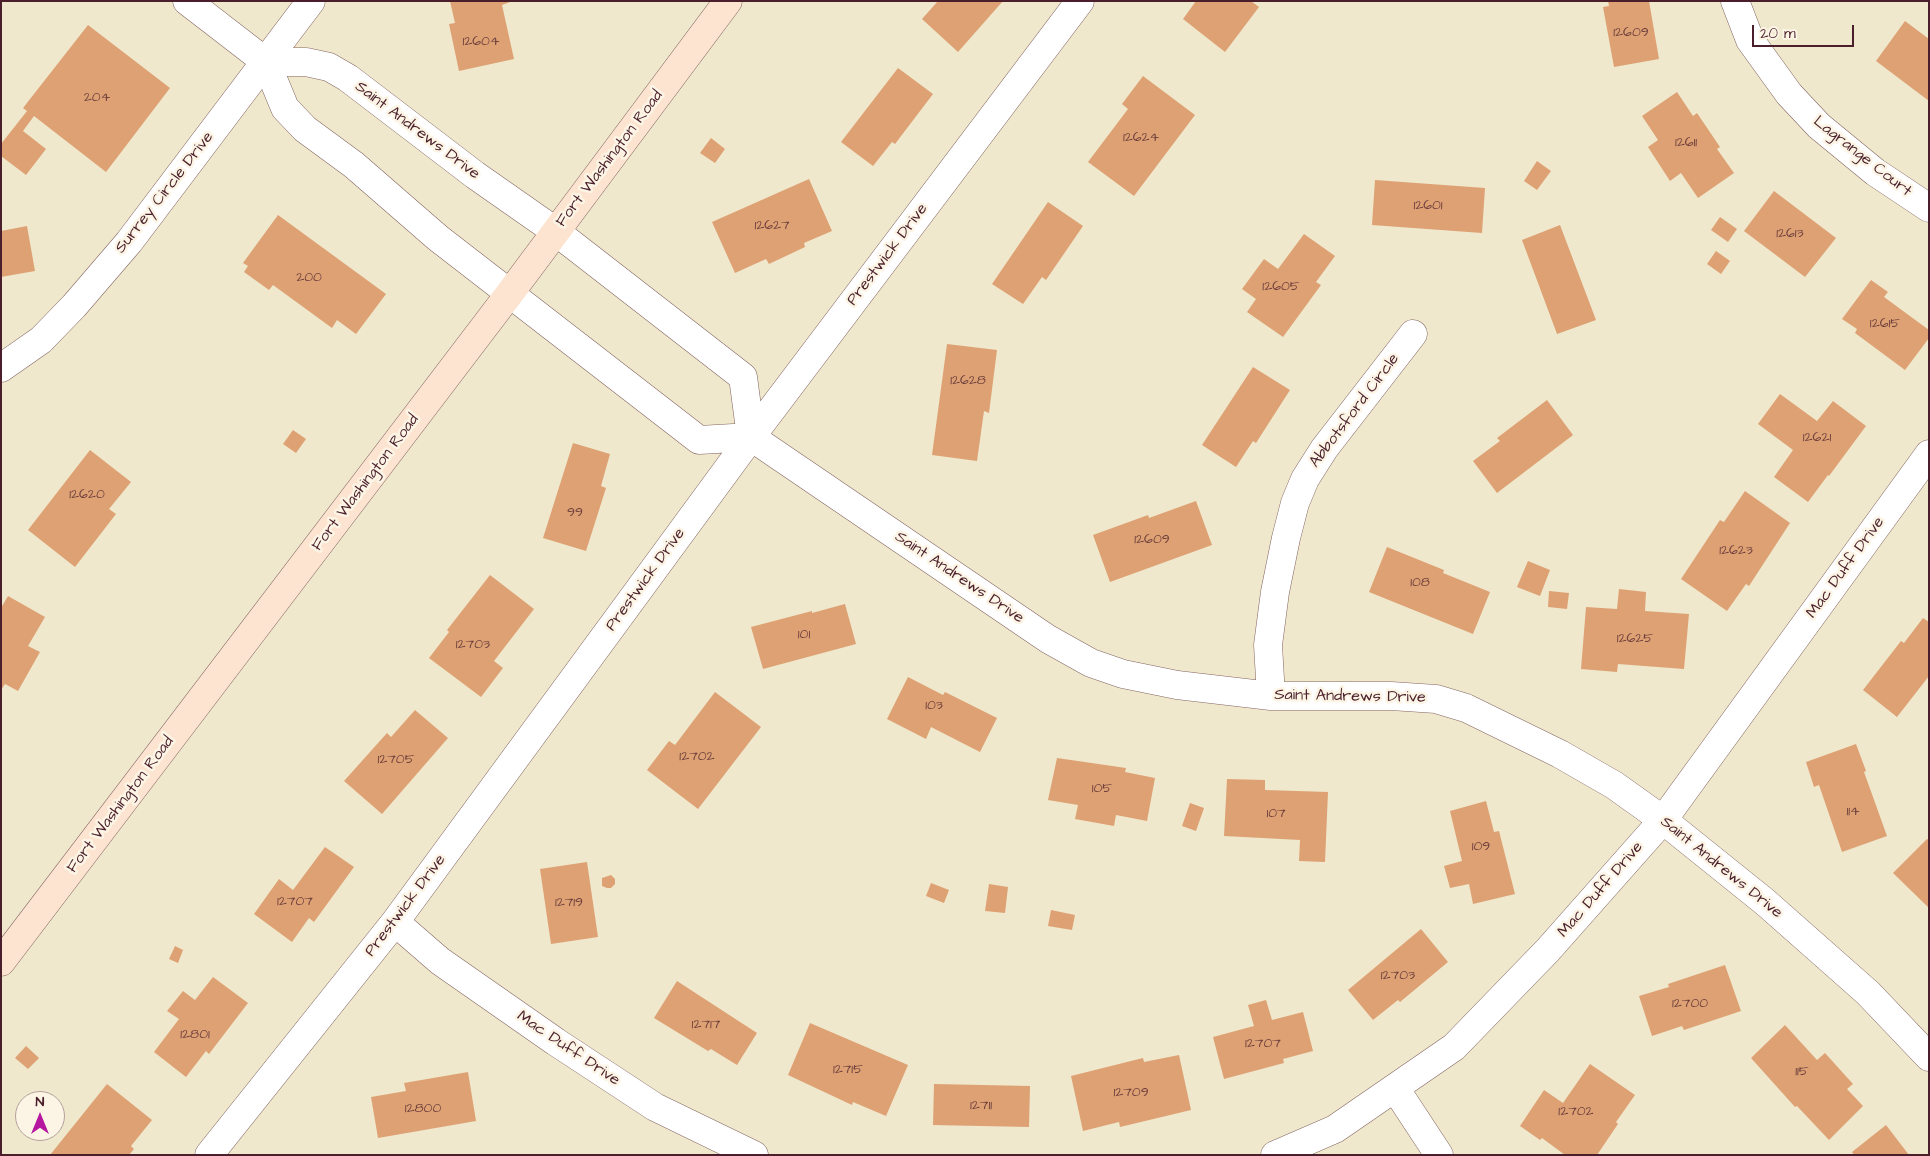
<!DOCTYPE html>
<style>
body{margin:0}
#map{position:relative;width:1930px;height:1156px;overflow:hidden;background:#efe8cc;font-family:"Architects Daughter",sans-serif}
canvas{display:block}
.frame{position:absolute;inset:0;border:2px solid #4a1f2b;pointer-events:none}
.north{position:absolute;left:15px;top:1091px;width:50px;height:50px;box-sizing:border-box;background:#fcf5e5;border:1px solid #b59f9b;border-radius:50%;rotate:0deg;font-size:14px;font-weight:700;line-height:20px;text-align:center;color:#4a1f2b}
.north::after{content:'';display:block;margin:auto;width:18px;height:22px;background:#b5179e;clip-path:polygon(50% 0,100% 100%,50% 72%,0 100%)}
.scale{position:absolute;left:1752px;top:25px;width:102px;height:22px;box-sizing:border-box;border:2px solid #4a1f2b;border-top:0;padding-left:6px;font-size:15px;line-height:18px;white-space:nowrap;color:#4a1f2b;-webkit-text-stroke:4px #fcf5e5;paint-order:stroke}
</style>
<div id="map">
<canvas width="1930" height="1156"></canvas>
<div class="frame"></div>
<div class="north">N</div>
<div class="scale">20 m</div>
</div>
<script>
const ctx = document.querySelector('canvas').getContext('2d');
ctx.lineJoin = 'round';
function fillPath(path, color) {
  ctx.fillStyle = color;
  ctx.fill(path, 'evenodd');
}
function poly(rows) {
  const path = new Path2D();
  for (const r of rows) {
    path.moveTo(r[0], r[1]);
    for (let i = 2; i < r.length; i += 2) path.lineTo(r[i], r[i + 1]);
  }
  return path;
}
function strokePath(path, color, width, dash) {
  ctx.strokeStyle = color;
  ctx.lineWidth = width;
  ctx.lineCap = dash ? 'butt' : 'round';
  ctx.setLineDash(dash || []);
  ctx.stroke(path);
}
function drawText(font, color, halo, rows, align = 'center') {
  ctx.font = font + ' "Architects Daughter",sans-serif';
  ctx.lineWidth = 5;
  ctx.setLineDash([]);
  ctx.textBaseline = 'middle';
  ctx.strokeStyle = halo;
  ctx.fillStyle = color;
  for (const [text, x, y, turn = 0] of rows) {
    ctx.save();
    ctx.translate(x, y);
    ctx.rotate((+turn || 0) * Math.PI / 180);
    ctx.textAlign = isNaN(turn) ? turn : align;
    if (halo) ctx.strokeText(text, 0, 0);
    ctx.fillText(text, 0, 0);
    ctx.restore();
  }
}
fillPath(poly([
 [450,1,513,1,502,5,514,59,459,71,449,24,455,23],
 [938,1,1003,1,958,52,922,19],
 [1196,1,1251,1,1259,7,1225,52,1183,19],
 [1608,1,1649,1,1659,59,1614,67,1603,7,1609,6],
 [1905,21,1929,39,1929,101,1876,61],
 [88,25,170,88,106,172,34,116,23,131,46,149,26,175,1,156,1,144,27,111,23,108],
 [898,68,933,94,895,144,892,142,873,166,841,142],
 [1143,76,1195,115,1134,196,1088,162,1128,109,1122,104],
 [1677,92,1693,116,1697,113,1720,147,1717,149,1734,173,1698,198,1681,173,1670,181,1648,147,1658,140,1642,116],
 [711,138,725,149,715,163,700,153],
 [1537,161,1551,171,1537,190,1524,181],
 [809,179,832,231,804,243,805,247,769,264,766,259,735,273,712,222],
 [1375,180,1485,188,1482,233,1372,225],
 [1774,191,1836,238,1805,277,1744,231],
 [1048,202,1083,226,1046,280,1042,277,1023,304,992,284],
 [278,215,386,294,356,334,337,320,332,328,273,285,269,290,244,272,248,266,243,263],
 [1720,217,1737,229,1728,242,1711,230],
 [1560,225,1596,320,1557,334,1522,240],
 [27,226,35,271,1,277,1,231],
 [1304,234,1335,256,1316,282,1321,285,1283,337,1247,312,1256,299,1242,289,1264,259,1278,269],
 [1716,251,1730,261,1721,274,1707,264],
 [1871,280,1888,292,1884,297,1929,330,1929,338,1905,370,1855,333,1857,329,1842,319],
 [947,344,997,350,989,413,984,411,977,461,932,455],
 [1253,367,1290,390,1256,443,1253,441,1236,467,1202,445],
 [1780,394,1817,421,1833,401,1866,426,1829,476,1828,475,1808,502,1774,477,1793,450,1758,424],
 [1547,400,1573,435,1497,493,1473,461,1500,441,1497,438],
 [293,430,306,439,296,453,283,444],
 [573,443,610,454,601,486,606,488,586,551,543,538],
 [90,450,131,482,109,509,116,514,75,567,28,530],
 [1745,491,1790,523,1749,586,1746,584,1727,611,1681,579,1720,520,1724,522],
 [1196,501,1212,545,1110,582,1093,535,1148,515,1149,518],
 [1387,547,1444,570,1443,573,1490,592,1473,634,1369,592],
 [1528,561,1550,570,1540,596,1517,587],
 [490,575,534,609,494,661,503,668,481,697,429,658,449,632,447,630],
 [1619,589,1646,592,1645,611,1689,614,1684,669,1618,664,1617,672,1581,669,1586,607,1617,609],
 [1549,591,1569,593,1567,609,1548,607],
 [8,596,45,617,28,646,40,652,18,691,5,684,1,690,1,608],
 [845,604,856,644,763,669,751,627,812,611,812,613],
 [1923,618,1929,622,1929,676,1897,717,1863,690,1901,641,1904,643],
 [908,677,943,695,945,692,997,718,980,752,931,727,926,739,887,719],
 [715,692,761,727,698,809,647,770,669,741,675,745],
 [415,710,448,738,382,814,344,781,387,733,391,737],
 [1856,744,1866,771,1864,772,1887,836,1842,852,1819,785,1814,787,1806,762],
 [1057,758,1126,768,1125,772,1155,778,1147,821,1116,815,1114,826,1075,819,1078,805,1048,800],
 [1227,779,1265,780,1265,790,1328,792,1325,862,1299,861,1300,840,1224,836],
 [1486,801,1494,832,1499,831,1515,894,1473,904,1469,884,1450,888,1444,866,1462,861,1450,811],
 [1190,803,1204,808,1196,831,1182,826],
 [1927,839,1929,840,1929,908,1893,873],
 [325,847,354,867,314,922,309,918,292,942,254,914,279,879,293,890],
 [587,862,598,937,551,944,540,869],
 [611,875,615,879,615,884,611,888,607,888,602,886,602,878],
 [931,883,949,890,944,903,926,896],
 [989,884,1008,887,1005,913,985,911],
 [1051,910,1075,915,1072,930,1048,926],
 [1421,929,1448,962,1400,1002,1398,1000,1373,1020,1348,990],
 [175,946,183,950,178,963,169,959],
 [1725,965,1741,1011,1684,1030,1682,1026,1652,1036,1639,996,1669,987,1668,984],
 [213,977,248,1003,209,1054,206,1051,186,1077,154,1052,179,1019,167,1011,183,991,195,1000],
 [677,981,757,1033,737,1065,711,1049,708,1051,654,1018],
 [1266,1000,1272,1020,1303,1012,1313,1051,1283,1059,1284,1063,1224,1079,1213,1037,1254,1026,1248,1005],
 [810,1023,908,1065,886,1116,853,1102,852,1105,788,1075],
 [1785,1025,1817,1060,1825,1053,1853,1084,1847,1089,1863,1106,1829,1140,1797,1106,1795,1107,1751,1058],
 [26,1046,39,1058,28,1069,15,1058],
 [1179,1055,1191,1110,1120,1127,1119,1122,1083,1131,1071,1076,1143,1058,1144,1062],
 [1590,1064,1635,1095,1616,1122,1618,1124,1597,1155,1565,1155,1542,1138,1540,1140,1520,1126,1544,1090,1563,1103],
 [468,1072,476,1121,378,1138,371,1097,406,1091,404,1083],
 [107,1084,152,1120,131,1146,134,1149,129,1155,50,1155],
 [934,1084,1030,1086,1029,1127,933,1125],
 [1886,1125,1909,1155,1854,1155,1852,1152]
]), '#dea174');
const street = poly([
 [187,1,266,62,285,108,305,129,354,165,438,238,699,440,751,437],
 [1735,1,1750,40,1789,94,1819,126,1875,172,1929,208],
 [266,62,306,62,329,67,348,78,475,175,555,231,743,377,751,437],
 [1,368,41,340,74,306,129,242,311,1],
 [751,437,1048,639,1091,663,1123,674,1177,685,1271,696,1391,696,1436,699,1466,708,1560,754,1614,785,1663,820,1765,902,1868,993,1929,1057],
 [1271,696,1268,645,1275,592,1286,538,1295,503,1305,479,1324,449,1413,334],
 [395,922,440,961,556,1042,655,1107,754,1155],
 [1395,1088,1439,1155],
 [209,1155,395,922,751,437,1080,1],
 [1275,1155,1335,1129,1454,1047,1548,950,1663,820,1929,454]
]);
const secondary = poly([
 [1,962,510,293,728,1]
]);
strokePath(street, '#846563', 29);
strokePath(secondary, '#846563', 29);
strokePath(street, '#fff', 28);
strokePath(secondary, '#fde4d0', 28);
drawText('14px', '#6f403d', null, [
 ["12609",1631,33],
 ["12604",481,42],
 ["204",97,98],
 ["12624",1141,138],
 ["12611",1686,143],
 ["12601",1428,206],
 ["12627",772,226],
 ["12613",1790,234],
 ["200",309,278],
 ["12605",1281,287],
 ["12615",1885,324],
 ["12628",968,381],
 ["12621",1817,438],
 ["12620",87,495],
 ["99",575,513],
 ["12609",1152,540],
 ["12623",1736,551],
 ["108",1420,583],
 ["101",804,635],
 ["12625",1635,639],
 ["12703",473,645],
 ["103",934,706],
 ["12702",697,757],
 ["12705",396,760],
 ["105",1102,789],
 ["114",1853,812],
 ["107",1276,814],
 ["109",1481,847],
 ["12707",295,902],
 ["12719",569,903],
 ["12703",1398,976],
 ["12700",1690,1004],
 ["12717",706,1025],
 ["12801",195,1035],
 ["12707",1263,1044],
 ["12715",848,1070],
 ["115",1802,1072],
 ["12709",1131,1093],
 ["12711",981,1106],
 ["12800",423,1109],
 ["12702",1576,1112]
]);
drawText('16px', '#4a1f2b', '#fcf5e5', [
 ["Saint Andrews Drive",417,131,37],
 ["Lagrange Court",1862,157,38],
 ["Fort Washington Road",610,159,-53],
 ["Surrey Circle Drive",165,193,-52],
 ["Prestwick Drive",888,255,-53],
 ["Abbotsford Circle",1355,411,-53],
 ["Fort Washington Road",366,483,-53],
 ["Mac Duff Drive",1846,568,-54],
 ["Saint Andrews Drive",959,578,34],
 ["Prestwick Drive",646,580,-54],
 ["Saint Andrews Drive",1350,697,1],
 ["Fort Washington Road",121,805,-53],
 ["Saint Andrews Drive",1721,868,39],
 ["Mac Duff Drive",1601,890,-49],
 ["Prestwick Drive",406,906,-53],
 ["Mac Duff Drive",568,1049,34]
]);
</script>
